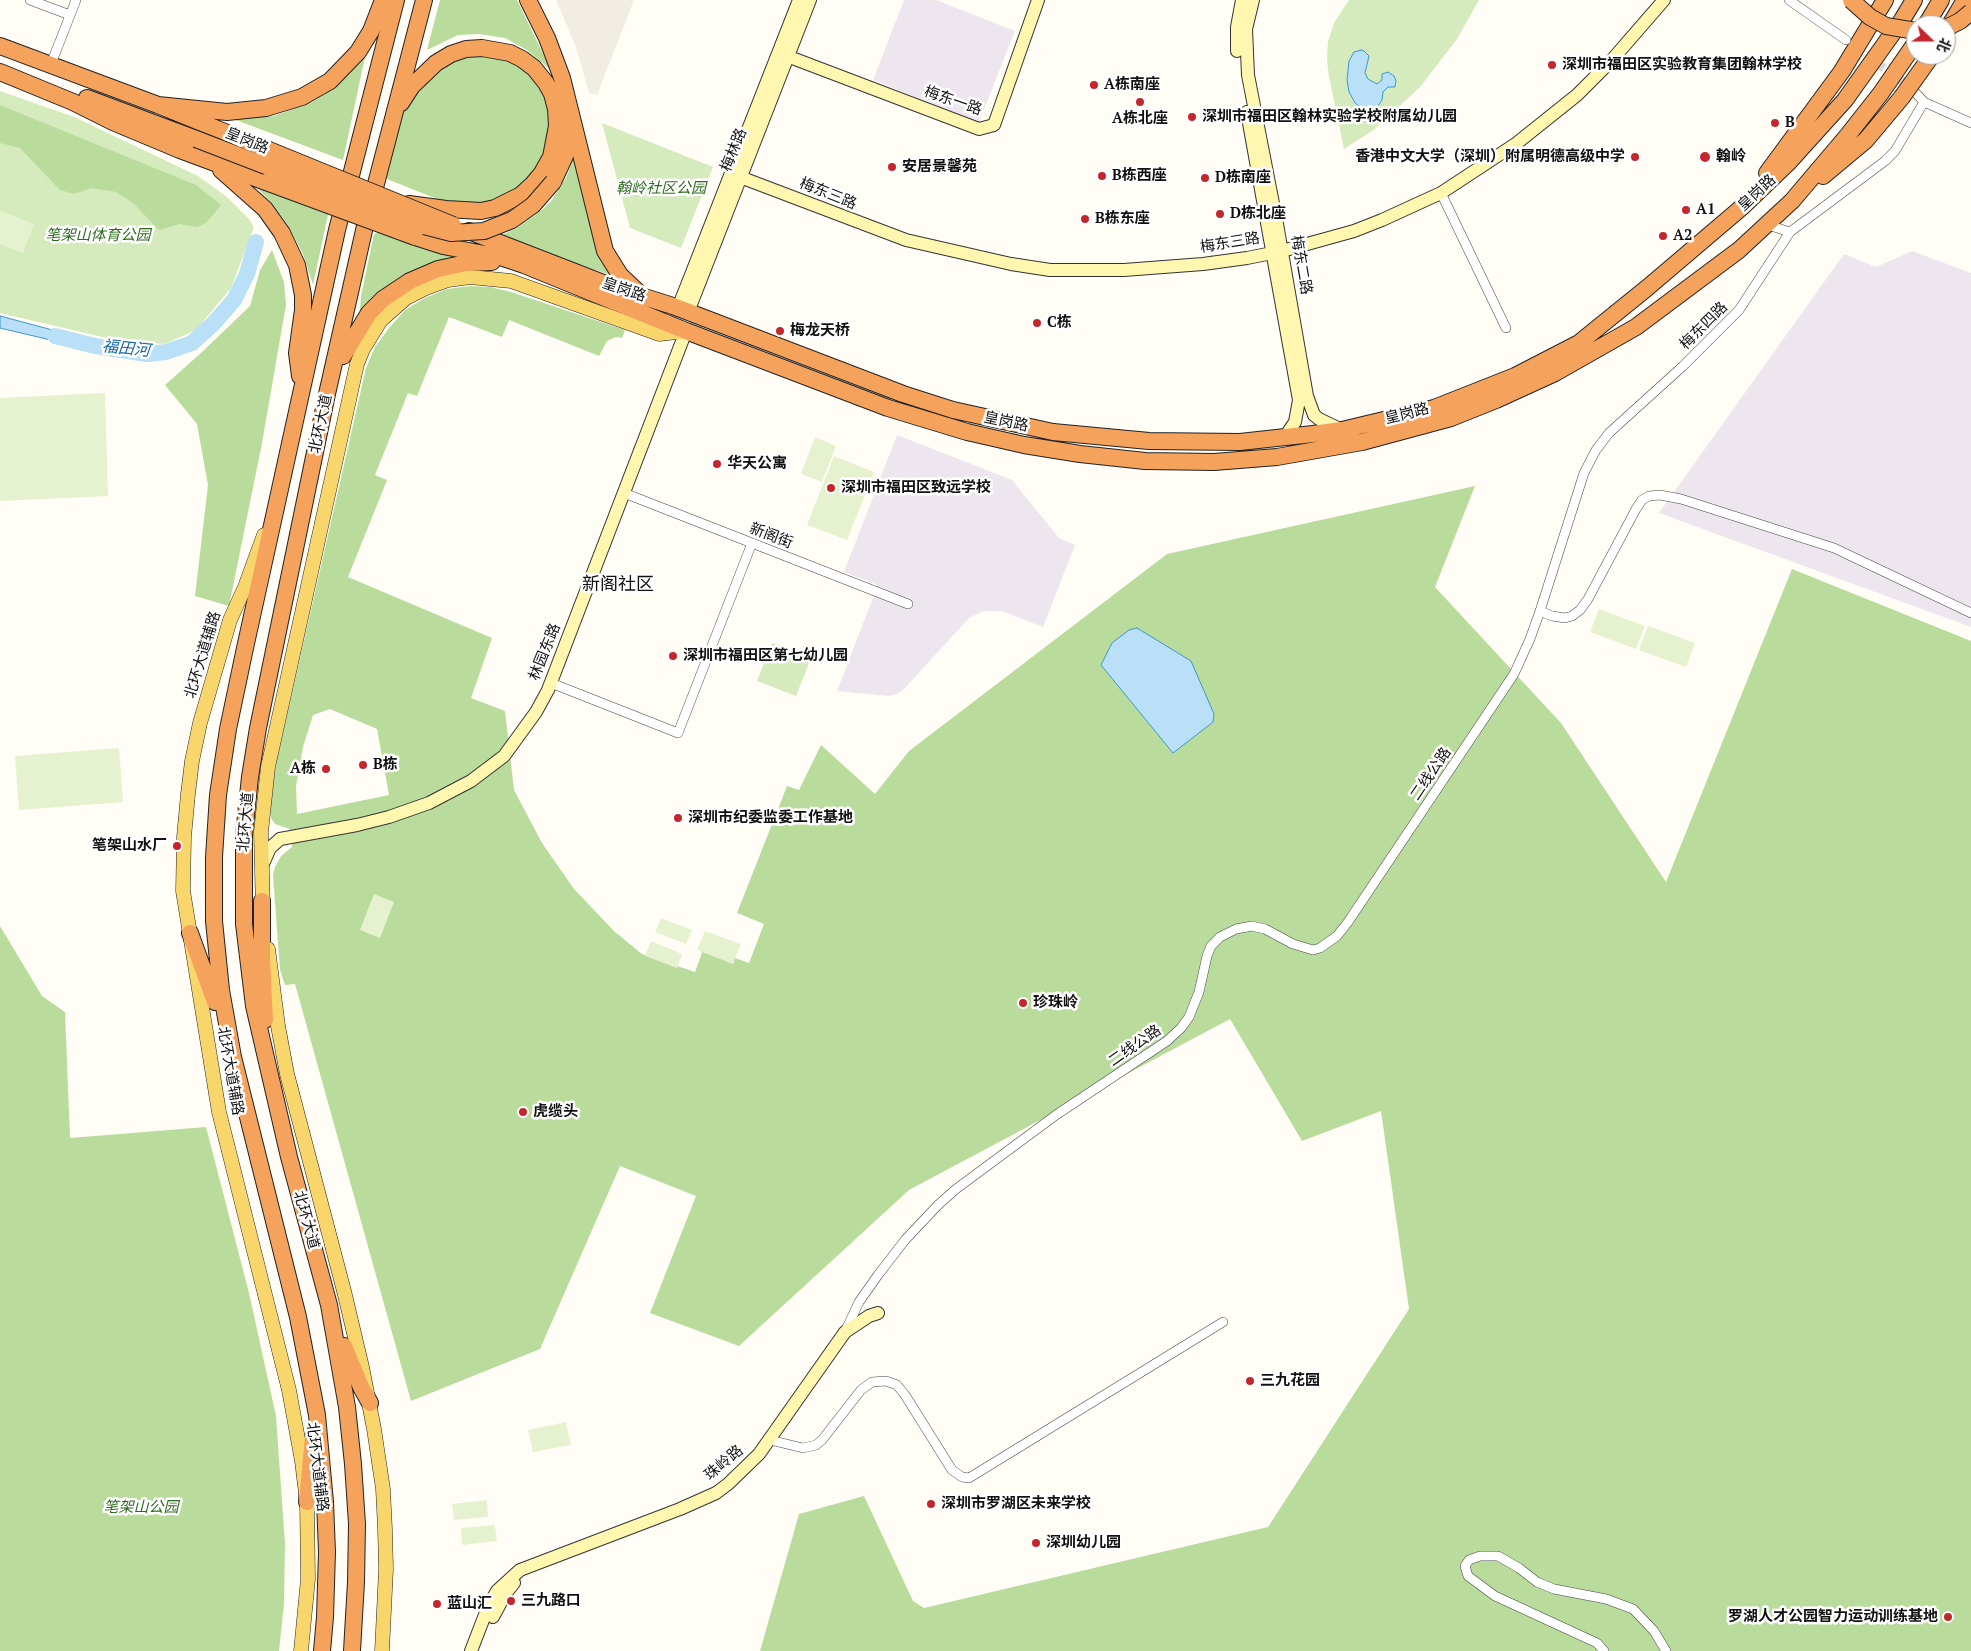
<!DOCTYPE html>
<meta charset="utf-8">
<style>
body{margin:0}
#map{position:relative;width:1971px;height:1651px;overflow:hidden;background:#fffdf5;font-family:"PT Serif","Noto Sans SC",serif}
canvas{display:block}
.north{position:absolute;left:1906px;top:15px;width:50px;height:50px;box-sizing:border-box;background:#fff;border:1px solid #a0a0a0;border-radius:50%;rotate:112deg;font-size:14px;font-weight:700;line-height:20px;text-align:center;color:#111}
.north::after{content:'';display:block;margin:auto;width:18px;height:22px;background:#c4262e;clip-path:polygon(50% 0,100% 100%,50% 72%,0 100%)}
</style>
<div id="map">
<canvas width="1971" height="1651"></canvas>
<div class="north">北</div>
</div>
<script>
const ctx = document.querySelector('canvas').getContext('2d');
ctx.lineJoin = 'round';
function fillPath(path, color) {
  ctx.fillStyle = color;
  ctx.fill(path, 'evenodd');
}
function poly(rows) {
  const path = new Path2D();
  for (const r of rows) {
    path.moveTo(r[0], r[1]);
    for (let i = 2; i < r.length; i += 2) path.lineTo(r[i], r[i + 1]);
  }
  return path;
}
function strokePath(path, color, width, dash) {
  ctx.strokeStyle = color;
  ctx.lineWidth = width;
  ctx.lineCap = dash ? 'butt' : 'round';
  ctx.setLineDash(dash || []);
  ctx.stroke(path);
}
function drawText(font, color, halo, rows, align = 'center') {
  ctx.font = font + ' "PT Serif","Noto Sans SC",serif';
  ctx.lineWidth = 5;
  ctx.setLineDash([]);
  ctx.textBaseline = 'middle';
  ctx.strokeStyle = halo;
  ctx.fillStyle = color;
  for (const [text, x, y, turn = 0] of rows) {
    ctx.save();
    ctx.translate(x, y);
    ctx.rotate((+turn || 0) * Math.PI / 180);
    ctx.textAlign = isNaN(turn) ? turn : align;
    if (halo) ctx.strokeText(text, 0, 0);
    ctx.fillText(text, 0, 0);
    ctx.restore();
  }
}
fillPath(poly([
 [904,0,936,0,1015,31,979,122,873,80],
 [1912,251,1971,273,1971,627,1659,513,1844,254,1876,267],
 [897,435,1012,480,1059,538,1075,545,1043,627,1002,611,984,611,969,618,903,690,896,694,889,696,837,691,878,585,844,572]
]), '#eee6ef');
fillPath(poly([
 [1349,0,1479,0,1457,39,1420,87,1375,129,1344,149,1329,77,1327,59,1328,41,1334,23],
 [0,91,74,117,198,176,227,197,249,219,254,227,231,288,196,330,164,344,111,339,0,313],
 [602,123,713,167,681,248,630,228],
 [772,643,811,658,796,696,757,681]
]), '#d5ebbd');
fillPath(poly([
 [440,0,517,0,551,70,527,50,505,38,479,34,458,35,427,50],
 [470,54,509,59,531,74,549,103,551,132,541,160,529,178,513,193,483,204,442,201,387,179,387,173,403,110,433,69],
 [365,57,343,160,233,119,274,116,312,102,336,87],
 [0,105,196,185,221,205,207,222,197,227,180,224,159,230,133,203,116,192,92,188,74,194,60,190,20,148,0,143],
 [575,154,614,276,497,237,517,228,543,209,552,200,566,178],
 [255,186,329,210,313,285,303,254,288,225,273,204],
 [380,232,457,257,429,264,402,276,379,291,360,311,361,296,374,234],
 [272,250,284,282,286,305,262,443,229,606,195,596,208,485,197,424,165,385,202,352,250,306,260,270],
 [470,286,490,287,511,292,625,330,622,338,616,337,607,341,599,356,509,320,502,337,449,317,417,396,408,393,375,475,387,480,348,577,492,638,471,698,505,711,514,790,542,843,574,889,614,931,642,954,695,972,704,947,749,963,764,924,737,913,787,786,799,790,821,745,875,794,909,751,1167,554,1475,486,1435,587,1561,723,1666,882,1792,569,1971,641,1971,1651,760,1651,799,1514,864,1496,913,1601,924,1608,1268,1527,1409,1309,1381,1111,1302,1141,1230,1019,909,1190,739,1346,650,1313,696,1196,620,1166,540,1349,411,1401,295,984,285,985,280,970,273,875,275,867,281,856,292,847,290,829,275,824,271,818,270,805,276,764,366,368,375,347,389,328,405,310,425,298,447,289],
 [330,709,377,729,389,795,297,814,296,786,303,747,313,715],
 [0,926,42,996,65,1012,70,1138,206,1127,249,1293,276,1416,285,1544,284,1603,279,1651,0,1651]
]), '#b9dc9c');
fillPath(poly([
 [0,211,34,224,23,253,0,244],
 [105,393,108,496,0,501,0,398],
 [815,437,836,446,822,482,801,474],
 [834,456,874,472,847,540,807,525],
 [1599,609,1645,626,1636,649,1590,632],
 [1648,626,1695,643,1686,667,1639,650],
 [119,748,123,802,19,810,15,756],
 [374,894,394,902,380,938,360,930],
 [661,918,692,930,686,944,655,932],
 [705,931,741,944,733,964,697,950],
 [651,941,682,954,677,968,645,956],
 [566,1422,571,1445,533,1452,528,1430],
 [487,1500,488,1517,454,1520,452,1504],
 [495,1525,497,1541,462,1545,461,1528]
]), '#e6f2cf');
fillPath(poly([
 [556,0,634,0,597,95,589,93,576,47]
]), '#f1ede2');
const water = poly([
 [1361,50,1364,51,1369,56,1365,73,1368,79,1377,84,1382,80,1382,74,1388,72,1394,76,1396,81,1395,87,1388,87,1383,92,1382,100,1378,106,1370,110,1359,106,1355,103,1349,92,1347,80,1349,61,1354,52,1361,50],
 [0,316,75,336,76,346,0,328,0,316],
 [1137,628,1191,661,1214,714,1213,722,1173,753,1101,665,1112,643,1129,630,1137,628]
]);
fillPath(water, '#b9e0f7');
strokePath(water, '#3f96cf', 1);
strokePath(poly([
 [55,336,95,346,147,354,166,352,192,343,213,324,234,300,247,274,256,242]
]), '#b9e0f7', 16);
strokePath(poly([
 [1855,47,1911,88]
]), '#dbdad3', 9, [9, 4.5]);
const street = poly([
 [30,0,70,15],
 [1789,0,1846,40],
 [51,64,76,0],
 [1924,102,1971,123],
 [1441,193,1506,328],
 [1768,225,1790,232],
 [624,493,908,604],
 [1540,611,1552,616,1565,618,1572,616,1580,610,1588,599,1636,509,1642,500,1649,496,1660,495,1681,499,1834,548,1971,613],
 [551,683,678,733,752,543],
 [845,1332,859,1302,878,1275,905,1240,938,1205,956,1189,1056,1115,1167,1041,1181,1028,1189,1017,1199,992,1207,956,1211,946,1220,937,1236,929,1252,926,1265,929,1293,944,1313,950,1320,948,1337,936,1348,922,1514,674,1530,639,1540,611,1584,473,1596,450,1609,433,1683,366,1739,310,1790,232,1885,161,1895,151,1924,102,1913,90],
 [770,1440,803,1448,816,1445,822,1440,861,1390,872,1382,886,1381,897,1385,905,1395,952,1470,962,1477,969,1478,1223,1322],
 [1604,1651,1597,1643,1495,1596,1468,1576,1465,1566,1469,1560,1480,1556,1498,1556,1519,1568,1537,1582,1554,1589,1606,1599,1633,1609,1654,1631,1666,1651]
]);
const secondary = poly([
 [1253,0,1246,29,1248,75,1277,224,1307,396,1314,415,1319,419,1342,430],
 [1237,51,1237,27,1242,0],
 [779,53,979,129,994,125,1038,0],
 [1247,112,1299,400,1295,422,1287,434,1281,439],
 [732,174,906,240,1011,264,1050,270,1124,270,1203,264,1247,258,1282,251,1354,231,1382,220,1441,193,1517,143,1577,95,1611,61,1664,0],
 [678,308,799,0],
 [688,312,810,0],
 [262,866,270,848,280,839,357,825,389,817,429,803,471,781,504,756,536,712,548,690,686,331],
 [493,1617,506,1593,514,1583],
 [471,1651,488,1607,497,1591,520,1570,680,1509,716,1493,728,1484,759,1454,845,1332,869,1316,878,1313]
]);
const primary = poly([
 [264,535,245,587,230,620,200,723,192,761,188,794,184,837,183,891,219,1112,289,1390,302,1461,307,1502,308,1579,301,1651],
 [263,910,261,832,268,767,357,364,363,349,381,320,406,298,426,288,448,280,470,277,511,281,659,334,686,331],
 [268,949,278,1026,287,1074,344,1291,362,1367,374,1429,383,1489,385,1529,386,1569,382,1651]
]);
const highway = poly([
 [528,0,547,38,562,78,605,251,620,275,637,291],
 [1926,25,1941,0],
 [1947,30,1965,0],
 [0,46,158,105,237,137],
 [0,72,73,102,113,122,180,150,266,182],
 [87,98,196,139],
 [401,103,412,86,436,63,451,54,466,49,482,48,510,53,522,59,534,68,546,83,552,94,556,109,557,126,551,157,542,173,532,185,521,195,495,208,481,211,446,209,409,204],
 [158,105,227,112,266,108,302,97,330,81,358,52,371,31,383,0],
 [221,170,265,209,282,233,297,265,303,295,303,310,297,353,300,376],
 [1767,173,1842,71,1885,0],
 [1823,176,1866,140,1902,97],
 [553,182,565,156,570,122],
 [469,231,616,288,673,306,903,394,953,410,1053,432,1149,441,1240,442,1313,434,1342,430,1434,408,1515,376,1579,343,1647,288,1741,208,1789,162,1845,100,1902,20,1914,0],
 [415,237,443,246,500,257,524,265,686,331,888,408,967,432,1024,445,1080,454,1145,461,1214,462,1277,457,1362,442,1451,418,1496,400,1555,373,1636,327,1739,250,1792,201,1848,135,1881,93,1916,42],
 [343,356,369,313,383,299,410,281,438,269,466,263,492,262],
 [262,901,262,959,265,1020],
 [190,933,215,1002],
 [344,1346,361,1387,370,1403],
 [307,1502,313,1437],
 [322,1651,325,1617,327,1552,325,1502,317,1415,298,1317,233,1057,221,990,214,921,214,857,218,795,228,729,245,648,337,230,396,0],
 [352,1651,356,1582,357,1524,353,1464,347,1407,329,1305,289,1157,254,1006,244,924,244,835,250,777,258,728,327,394,365,226,424,0]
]);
strokePath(street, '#444', 10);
strokePath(secondary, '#333', 14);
strokePath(primary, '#222', 15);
strokePath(highway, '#222', 18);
strokePath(street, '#fff', 9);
strokePath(secondary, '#fff6b0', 12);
strokePath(primary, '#f9d66b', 14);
strokePath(highway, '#f5a25d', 16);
const highwayBridge = poly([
 [1851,0,1870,17,1886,26,1916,31],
 [1946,28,1960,21,1971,12],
 [1902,97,1932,55],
 [237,137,453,225],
 [196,139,416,224,451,233,484,231,512,220,533,205,553,182],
 [266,182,415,237]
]);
strokePath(highwayBridge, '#222', 18, []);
strokePath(highwayBridge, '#f5a25d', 16);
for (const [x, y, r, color] of [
 [1552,65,5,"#c4262e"],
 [1094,85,5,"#c4262e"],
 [1140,102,5,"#c4262e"],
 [1192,117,5,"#c4262e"],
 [1775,123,5,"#c4262e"],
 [1635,157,5,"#c4262e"],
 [1705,157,6,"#c4262e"],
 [892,167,5,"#c4262e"],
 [1102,176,5,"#c4262e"],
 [1205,178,5,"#c4262e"],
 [1686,210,5,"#c4262e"],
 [1220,214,5,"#c4262e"],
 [1085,219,5,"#c4262e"],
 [1663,236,5,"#c4262e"],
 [1037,323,5,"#c4262e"],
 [780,331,5,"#c4262e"],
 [717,464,5,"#c4262e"],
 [831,488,5,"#c4262e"],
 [673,656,5,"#c4262e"],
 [363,765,5,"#c4262e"],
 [326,769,5,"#c4262e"],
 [678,818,5,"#c4262e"],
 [177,846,5,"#c4262e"],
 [1023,1003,5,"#c4262e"],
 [523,1112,5,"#c4262e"],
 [1250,1381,5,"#c4262e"],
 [931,1504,5,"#c4262e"],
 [1036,1543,5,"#c4262e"],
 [511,1601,5,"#c4262e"],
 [437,1604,5,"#c4262e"],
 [1948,1617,5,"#c4262e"]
]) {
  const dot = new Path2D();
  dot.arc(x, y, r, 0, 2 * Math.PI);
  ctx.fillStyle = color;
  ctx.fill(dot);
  strokePath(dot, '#fff', 2);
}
drawText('bold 15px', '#111', '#fff', [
 ["深圳市福田区实验教育集团翰林学校",1562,65],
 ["A栋南座",1104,85],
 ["深圳市福田区翰林实验学校附属幼儿园",1202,117],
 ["A栋北座",1140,119,"center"],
 ["B",1785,123],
 ["香港中文大学（深圳）附属明德高级中学",1625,157,"right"],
 ["翰岭",1716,157],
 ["安居景馨苑",902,167],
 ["B栋西座",1112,176],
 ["D栋南座",1215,178],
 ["A1",1696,210],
 ["D栋北座",1230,214],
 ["B栋东座",1095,219],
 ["A2",1673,236],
 ["C栋",1047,323],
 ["梅龙天桥",790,331],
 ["华天公寓",727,464],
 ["深圳市福田区致远学校",841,488],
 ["深圳市福田区第七幼儿园",683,656],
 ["B栋",373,765],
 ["A栋",316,769,"right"],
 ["深圳市纪委监委工作基地",688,818],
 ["笔架山水厂",167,846,"right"],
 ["珍珠岭",1033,1003],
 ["虎缆头",533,1112],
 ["三九花园",1260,1381],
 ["深圳市罗湖区未来学校",941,1504],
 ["深圳幼儿园",1046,1543],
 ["三九路口",521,1601],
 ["蓝山汇",447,1604],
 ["罗湖人才公园智力运动训练基地",1938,1617,"right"]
], 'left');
drawText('15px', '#111', '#fff', [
 ["梅东一路",953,101,19],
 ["皇岗路",247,141,22],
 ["梅林路",734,150,-68],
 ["皇岗路",1757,193,-43],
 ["梅东三路",828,194,22],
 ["梅东三路",1230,243,-9],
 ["梅东二路",1301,265,80],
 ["皇岗路",624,290,19],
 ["梅东四路",1704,326,-45],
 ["皇岗路",1407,414,-14],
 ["皇岗路",1006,422,12],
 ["北环大道",321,424,-78],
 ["新阁街",771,536,21],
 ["林园东路",545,652,-68],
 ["北环大道辅路",203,655,-73],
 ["二线公路",1431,774,-56],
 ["北环大道",246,822,-85],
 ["二线公路",1135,1046,-35],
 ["北环大道辅路",230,1071,80],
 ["北环大道",306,1220,75],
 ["珠岭路",724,1463,-40],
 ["北环大道辅路",317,1467,83]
]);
drawText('italic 15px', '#2f6b1f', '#fff', [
 ["翰岭社区公园",661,189],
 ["笔架山体育公园",98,236],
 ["笔架山公园",141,1508]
]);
drawText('italic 16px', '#1768a6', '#fff', [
 ["福田河",126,349,6]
]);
drawText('18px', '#111', '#fff', [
 ["新阁社区",618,585]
]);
</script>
